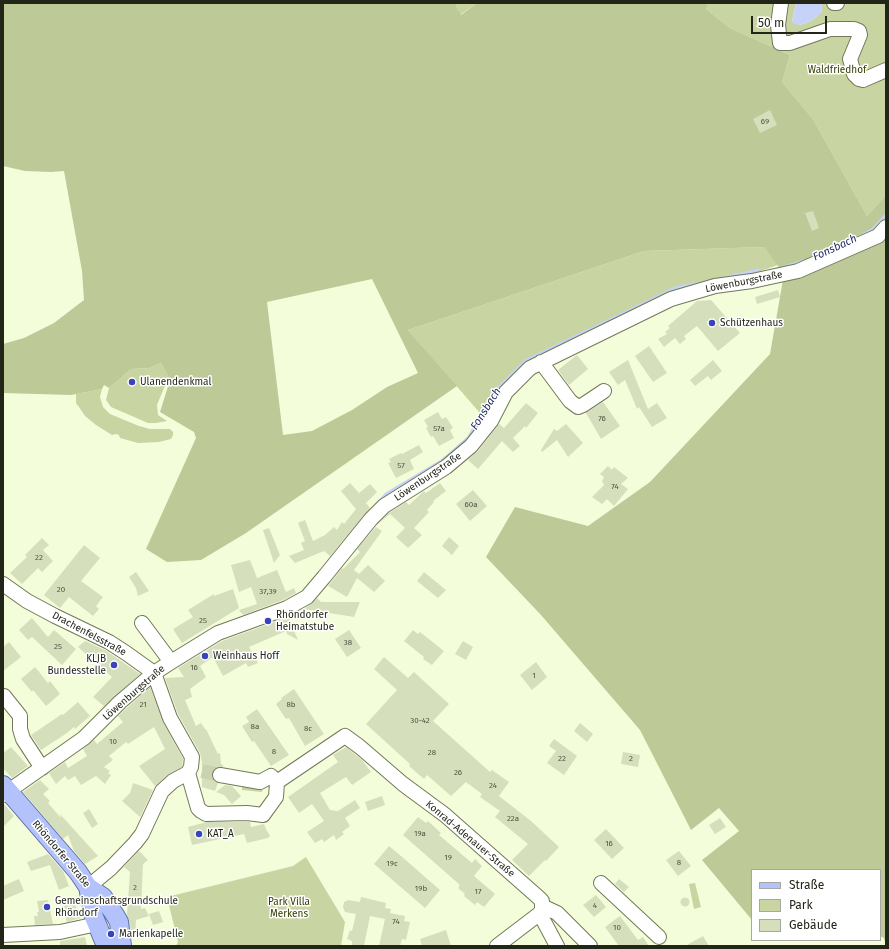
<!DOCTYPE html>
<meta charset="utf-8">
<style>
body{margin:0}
#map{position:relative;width:889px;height:949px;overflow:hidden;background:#f4fdd9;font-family:"Fira Sans",sans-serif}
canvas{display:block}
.frame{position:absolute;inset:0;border:4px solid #222518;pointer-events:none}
.legend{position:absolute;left:751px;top:869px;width:130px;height:72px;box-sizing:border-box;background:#fff;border:1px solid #a7a8a3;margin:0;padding:5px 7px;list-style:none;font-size:12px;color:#222518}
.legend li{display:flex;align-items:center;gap:8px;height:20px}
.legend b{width:20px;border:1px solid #a7a8a3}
.scale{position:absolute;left:751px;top:16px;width:76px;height:18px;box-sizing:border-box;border:2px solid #222518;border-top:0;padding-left:5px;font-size:12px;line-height:14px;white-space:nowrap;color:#222518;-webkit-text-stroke:3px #fff;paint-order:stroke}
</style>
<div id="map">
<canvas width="889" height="949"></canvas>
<div class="frame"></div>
<ul class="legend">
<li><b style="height:5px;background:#b4c2fc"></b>Straße</li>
<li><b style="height:11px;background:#c8d4a2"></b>Park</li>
<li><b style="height:11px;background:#d6dfbc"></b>Gebäude</li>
</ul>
<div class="scale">50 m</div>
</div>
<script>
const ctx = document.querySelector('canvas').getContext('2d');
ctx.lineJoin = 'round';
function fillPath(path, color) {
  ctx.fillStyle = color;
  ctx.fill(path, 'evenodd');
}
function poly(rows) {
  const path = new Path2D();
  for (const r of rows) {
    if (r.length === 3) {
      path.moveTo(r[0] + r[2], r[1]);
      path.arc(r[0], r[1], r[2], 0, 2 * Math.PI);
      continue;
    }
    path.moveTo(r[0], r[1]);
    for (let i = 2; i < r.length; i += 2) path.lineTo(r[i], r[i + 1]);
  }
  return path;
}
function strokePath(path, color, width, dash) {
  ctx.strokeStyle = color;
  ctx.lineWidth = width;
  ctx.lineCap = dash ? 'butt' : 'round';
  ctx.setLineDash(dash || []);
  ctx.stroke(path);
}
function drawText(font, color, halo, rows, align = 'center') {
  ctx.font = font + ' "Fira Sans",sans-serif';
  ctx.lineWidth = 3;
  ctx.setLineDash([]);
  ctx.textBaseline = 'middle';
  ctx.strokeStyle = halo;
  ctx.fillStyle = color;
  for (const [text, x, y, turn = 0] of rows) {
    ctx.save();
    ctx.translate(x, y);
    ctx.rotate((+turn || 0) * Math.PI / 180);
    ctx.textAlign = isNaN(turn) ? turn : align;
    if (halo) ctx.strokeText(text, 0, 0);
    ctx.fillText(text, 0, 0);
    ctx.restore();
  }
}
fillPath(poly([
 [456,3,477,3,460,15,456,7],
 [709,3,796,3,792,21,800,25,811,21,822,12,821,3,886,3,886,195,867,216,813,119,782,82,790,55,730,28,706,9],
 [764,247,778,265,746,276,528,365,486,420,408,330,644,251],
 [161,363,170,380,164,388,157,405,158,415,167,421,156,423,148,423,111,407,106,400,109,388,131,369,149,368],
 [102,389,100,397,103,407,110,414,139,426,150,429,170,429,173,432,173,435,171,439,159,442,138,443,120,438,119,435,116,434,112,435,96,425,85,416,79,407,76,403,76,394],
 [242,784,263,785,262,792,242,790],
 [306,857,345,922,341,946,176,946,178,942,167,897,293,866],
 [695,883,701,907,694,909,689,884]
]), '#c8d4a2');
fillPath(poly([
 [3,3,456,3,456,7,461,15,477,3,709,3,706,9,730,28,790,55,782,82,813,119,867,216,886,195,886,946,884,938,880,936,880,870,752,870,752,920,702,860,739,831,719,808,691,830,640,730,541,615,486,557,515,507,588,526,650,482,770,354,784,274,764,247,644,251,408,330,457,386,246,533,201,560,167,562,146,549,196,438,194,432,160,412,170,380,161,363,149,368,131,369,109,388,104,385,102,389,71,395,3,393,3,344,24,338,54,323,84,300,82,271,64,171,51,172,25,171,3,166],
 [372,279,418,373,387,387,352,410,312,431,283,435,267,302]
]), '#bdc997');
fillPath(poly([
 [796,3,821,3,822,12,811,21,800,25,794,24,792,22]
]), '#c6d2f8');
strokePath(poly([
 [857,238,873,229,886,215],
 [777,269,804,261],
 [719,279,758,270],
 [377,504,386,494,443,460,468,438,497,389,525,361,675,288,706,282]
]), '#c6d2f8', 3);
fillPath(poly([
 [770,110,777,125,760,133,753,119],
 [813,211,819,228,812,231,805,213],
 [778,290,780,297,757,304,755,297],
 [711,300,740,333,718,351,697,326,684,336,686,339,680,344,675,338,664,347,658,339,667,334,665,332,670,328,668,326,697,301],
 [649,346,667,373,653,382,635,356],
 [577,355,588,369,569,385,558,370],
 [628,360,648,409,657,403,667,418,652,427,639,407,637,409,625,380,618,385,609,372],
 [713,360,722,371,711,380,708,376,695,386,690,380],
 [603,402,620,426,601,439,586,413],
 [526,403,538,413,526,428,525,426,513,438,520,446,513,452,502,441,478,469,468,460,478,451,499,424,504,428],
 [438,412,442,419,446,417,453,428,450,430,454,438,439,446,433,436,431,437,426,428,428,427,424,420],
 [566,424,583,443,568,457,557,440,542,452,541,450,554,429,557,431],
 [419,445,423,452,410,460,414,469,396,478,388,463,391,462,389,459,401,453,402,454],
 [608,466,612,470,614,467,628,478,621,484,628,489,614,506,607,499,602,504,592,497,604,485,602,481,604,477,600,474],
 [350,483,359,493,370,484,377,492,366,503,370,508,330,556,324,551,295,563,289,556,304,550,301,543,305,541,298,523,305,520,313,541,325,535,334,527,337,530,342,522,344,524,356,509,341,491],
 [440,483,446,491,433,501,434,502,427,510,429,512,414,528,422,535,408,548,396,537,405,528,390,514,376,526,389,513,406,502,409,505,423,492,424,491,426,493],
 [473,490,487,506,470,521,456,504],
 [376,527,382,531,354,570,359,574,368,565,385,581,374,592,357,578,347,597,328,586,342,568,343,569,360,552,357,549],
 [269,528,280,555,274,563,263,530],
 [449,537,459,546,452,555,442,546],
 [42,538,49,545,43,550,53,561,42,572,38,568,22,584,10,573,27,557,25,555],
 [84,545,100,558,81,581,103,597,96,606,99,609,93,616,69,597,60,608,44,595],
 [250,560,257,578,277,570,286,592,294,588,296,593,283,600,243,615,239,610,257,604,251,587,239,592,231,565],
 [136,572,149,591,138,596,136,588,129,577],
 [424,572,446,590,438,598,417,581],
 [233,589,239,608,182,643,173,629,193,617,188,610,214,594,214,596],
 [317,598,321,602,360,602,354,617,304,609,311,604],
 [288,617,298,640,287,634,286,631,249,647,258,663,248,667,246,663,223,676,213,657,200,666,206,677,190,689,192,697,185,700,196,726,201,723,205,729,206,729,218,754,220,753,221,764,223,765,223,767,217,767,214,769,212,773,212,778,218,783,215,791,202,787,202,762,200,753,178,714,165,678,184,677,178,668,222,641],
 [32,618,48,637,54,630,76,649,62,665,32,637,28,640,19,630],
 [349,630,361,648,347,657,335,639],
 [413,630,418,634,420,632,444,651,432,665,423,659,424,657,404,641],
 [85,641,105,650,140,674,104,706,93,697,112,677,78,647],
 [463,641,473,647,466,660,455,654],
 [9,642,21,657,3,671,3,647],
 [384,657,408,678,414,672,449,704,433,721,490,772,492,770,509,782,499,796,531,821,559,847,546,861,545,860,529,876,512,860,528,844,495,817,500,811,480,797,482,794,466,782,451,796,427,775,424,779,409,766,410,764,366,724,397,690,374,669],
 [536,662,547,677,532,690,520,675],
 [35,667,48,683,50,681,60,694,46,706,33,690,32,692,21,679],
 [150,687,163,722,183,759,182,767,167,775,155,786,139,766,165,749,154,727,128,744,126,742,109,756,113,760,104,767,110,771,108,773,111,775,105,784,96,776,81,785,75,776,68,780,65,776,56,784,49,773,65,762,68,768,87,756,83,749,94,740,97,744,123,722,118,716],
 [294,689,324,734,305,746,289,718,286,719,276,704,282,699,281,698],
 [78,702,90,716,75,729,74,727,67,733,41,750,31,735,62,714,63,715],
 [257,709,289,755,271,766,254,741,252,742,242,726,249,722,246,717],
 [580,723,593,734,587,742,574,731],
 [554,739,577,756,564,775,547,763,556,751,549,746],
 [11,747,28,766,12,778,3,768,3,753],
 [346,747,362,760,371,772,352,785,346,777,320,793,330,810,338,811,355,800,360,808,345,818,350,826,342,832,344,834,336,840,334,835,324,842,322,839,315,843,307,832,324,821,312,804,299,813,288,797,338,762,333,755],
 [623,752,640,755,638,767,621,764],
 [40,780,49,789,43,794,50,801,48,803,61,818,60,814,98,856,85,864,74,851,68,835,63,839,23,792],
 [133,783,153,790,140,817,122,801,130,793],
 [225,785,232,786,241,796,232,804,224,795,216,792],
 [382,796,385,805,368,811,365,802],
 [3,803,14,816,3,827],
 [89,809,98,824,92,828,83,813],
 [418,817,426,823,428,821,441,833,439,835,472,863,475,859,482,866,474,876,495,894,484,907,477,902,475,905,464,896,465,894,458,888,460,885,403,835],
 [720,818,726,827,715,834,709,825],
 [207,822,250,822,251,827,264,824,266,829,270,836,268,838,247,843,244,834,192,845,188,827],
 [606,829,624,848,612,859,594,840],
 [389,846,401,856,440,890,425,908,374,864],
 [139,851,148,860,143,864,141,909,145,908,149,916,136,920,135,937,132,937,129,921,127,914,130,872,124,867],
 [679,851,691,866,678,876,666,860],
 [48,854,63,871,69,886,59,890,50,865,31,871,27,862],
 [19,879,24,891,3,900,3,886],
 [619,879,629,887,624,892,615,884],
 [596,895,606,907,594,917,583,905],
 [361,897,386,903,385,908,391,909,390,913,405,916,404,921,410,922,406,940,402,939,400,946,379,946,385,919,370,916,364,946,352,946,352,941,347,939,350,930,352,931,356,914,345,912,343,907,344,902,348,900,360,902],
 [685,902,4.5],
 [48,900,53,924,35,925,34,916,38,916,37,912,39,912,37,901],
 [74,902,81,918,67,922,62,907],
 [159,911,163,922,153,925,149,914],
 [620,916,638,940,643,937,649,946,619,946,605,927],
 [446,930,451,946,422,946,420,939],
 [703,936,709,946,685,946],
 [85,937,87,946,60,946,60,941]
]), '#d6dfbc');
strokePath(poly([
 [202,771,220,775]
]), '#cad2b2', 14, [14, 7]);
const minor = poly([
 [781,3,778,25,780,43,790,43,830,29,854,29,859,31,860,35,850,59,854,74,859,79,863,80,886,70],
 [834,3,837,3],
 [541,362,570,401,578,407,583,405,604,391],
 [3,584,27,601,55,616,109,642,126,653,154,673,170,718,192,757,191,767,188,773,173,781,162,791,142,834,135,843,111,868,88,887],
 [142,623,171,662],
 [3,697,4,696,20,716,20,729,23,739,42,768],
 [188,773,198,808,201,811,206,814,247,813,263,815,276,797,277,782],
 [220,775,260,782,271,776,277,782],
 [277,782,345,736,360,747,403,784,445,815,538,897,542,901,542,906,557,913,590,946],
 [3,795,84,738,120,702,154,673,171,662,218,633,287,608,307,597,324,577,371,519,384,506,446,467,471,446,491,421,506,392,530,368,671,299,715,286,752,281,798,271,878,236,886,227],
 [601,883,659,937],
 [539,914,541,916,557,946],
 [3,935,60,932,97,924],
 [497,946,539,914,542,910,542,906]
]);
const major = poly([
 [3,785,78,872,88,887,103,897,115,915,119,922,122,946],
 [88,887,94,917,106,946]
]);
strokePath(minor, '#717959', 16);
strokePath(major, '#6071ab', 20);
strokePath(minor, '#fff', 14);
strokePath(major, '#b4c2fc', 18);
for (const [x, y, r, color] of [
 [712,323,4,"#3745b8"],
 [132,382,4,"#3745b8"],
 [268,621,4,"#3745b8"],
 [205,656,4,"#3745b8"],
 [114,665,4,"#3745b8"],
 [199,834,4,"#3745b8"],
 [47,907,4,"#3745b8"],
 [111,934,4,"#3745b8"]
]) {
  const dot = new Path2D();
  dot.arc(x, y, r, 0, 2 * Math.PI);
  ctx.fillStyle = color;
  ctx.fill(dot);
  strokePath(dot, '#fff', 1.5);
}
drawText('8px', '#4f5441', null, [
 ["69",765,122],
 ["76",602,419],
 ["57a",439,429],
 ["57",401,466],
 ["74",615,487],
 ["60a",471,505],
 ["22",39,558],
 ["20",61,590],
 ["37,39",268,592],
 ["25",203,621],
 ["38",348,643],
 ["25",58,647],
 ["16",194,668],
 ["1",534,676],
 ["21",143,705],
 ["8b",291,705],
 ["30-42",420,721],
 ["8a",255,727],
 ["8c",308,729],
 ["10",113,742],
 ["8",274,752],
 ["28",432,753],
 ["22",562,759],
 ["2",631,759],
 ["26",458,773],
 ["24",493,786],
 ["22a",513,819],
 ["19a",420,834],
 ["16",609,844],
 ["19",448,858],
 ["8",679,863],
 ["19c",392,864],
 ["2",135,888],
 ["19b",421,889],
 ["17",478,892],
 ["4",595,906],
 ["74",396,922],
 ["10",617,928]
]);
drawText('10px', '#313a00', '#fff', [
 ["Waldfriedhof",837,70],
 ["Park Villa",289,902],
 ["Merkens",289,914]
]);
drawText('10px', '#222518', '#fff', [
 ["Löwenburgstraße",744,282,-11],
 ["Löwenburgstraße",428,477,-34],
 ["Drachenfelsstraße",89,634,28],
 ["Löwenburgstraße",134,693,-41],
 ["Konrad-Adenauer-Straße",470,839,40],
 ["Rhöndorfer Straße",61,854,50]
]);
drawText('10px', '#222518', '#fff', [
 ["Schützenhaus",720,323],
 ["Ulanendenkmal",140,382],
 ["Rhöndorfer",276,615],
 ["Heimatstube",276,627],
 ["Weinhaus Hoff",213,656],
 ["KLJB",106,659,"right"],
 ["Bundesstelle",106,671,"right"],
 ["KAT_A",207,834],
 ["Gemeinschaftsgrundschule",55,901],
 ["Rhöndorf",55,913],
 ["Marienkapelle",119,934]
], 'left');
drawText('italic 11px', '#1e285f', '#fff', [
 ["Fonsbach",835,248,-25],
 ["Fonsbach",486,409,-58]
]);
</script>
